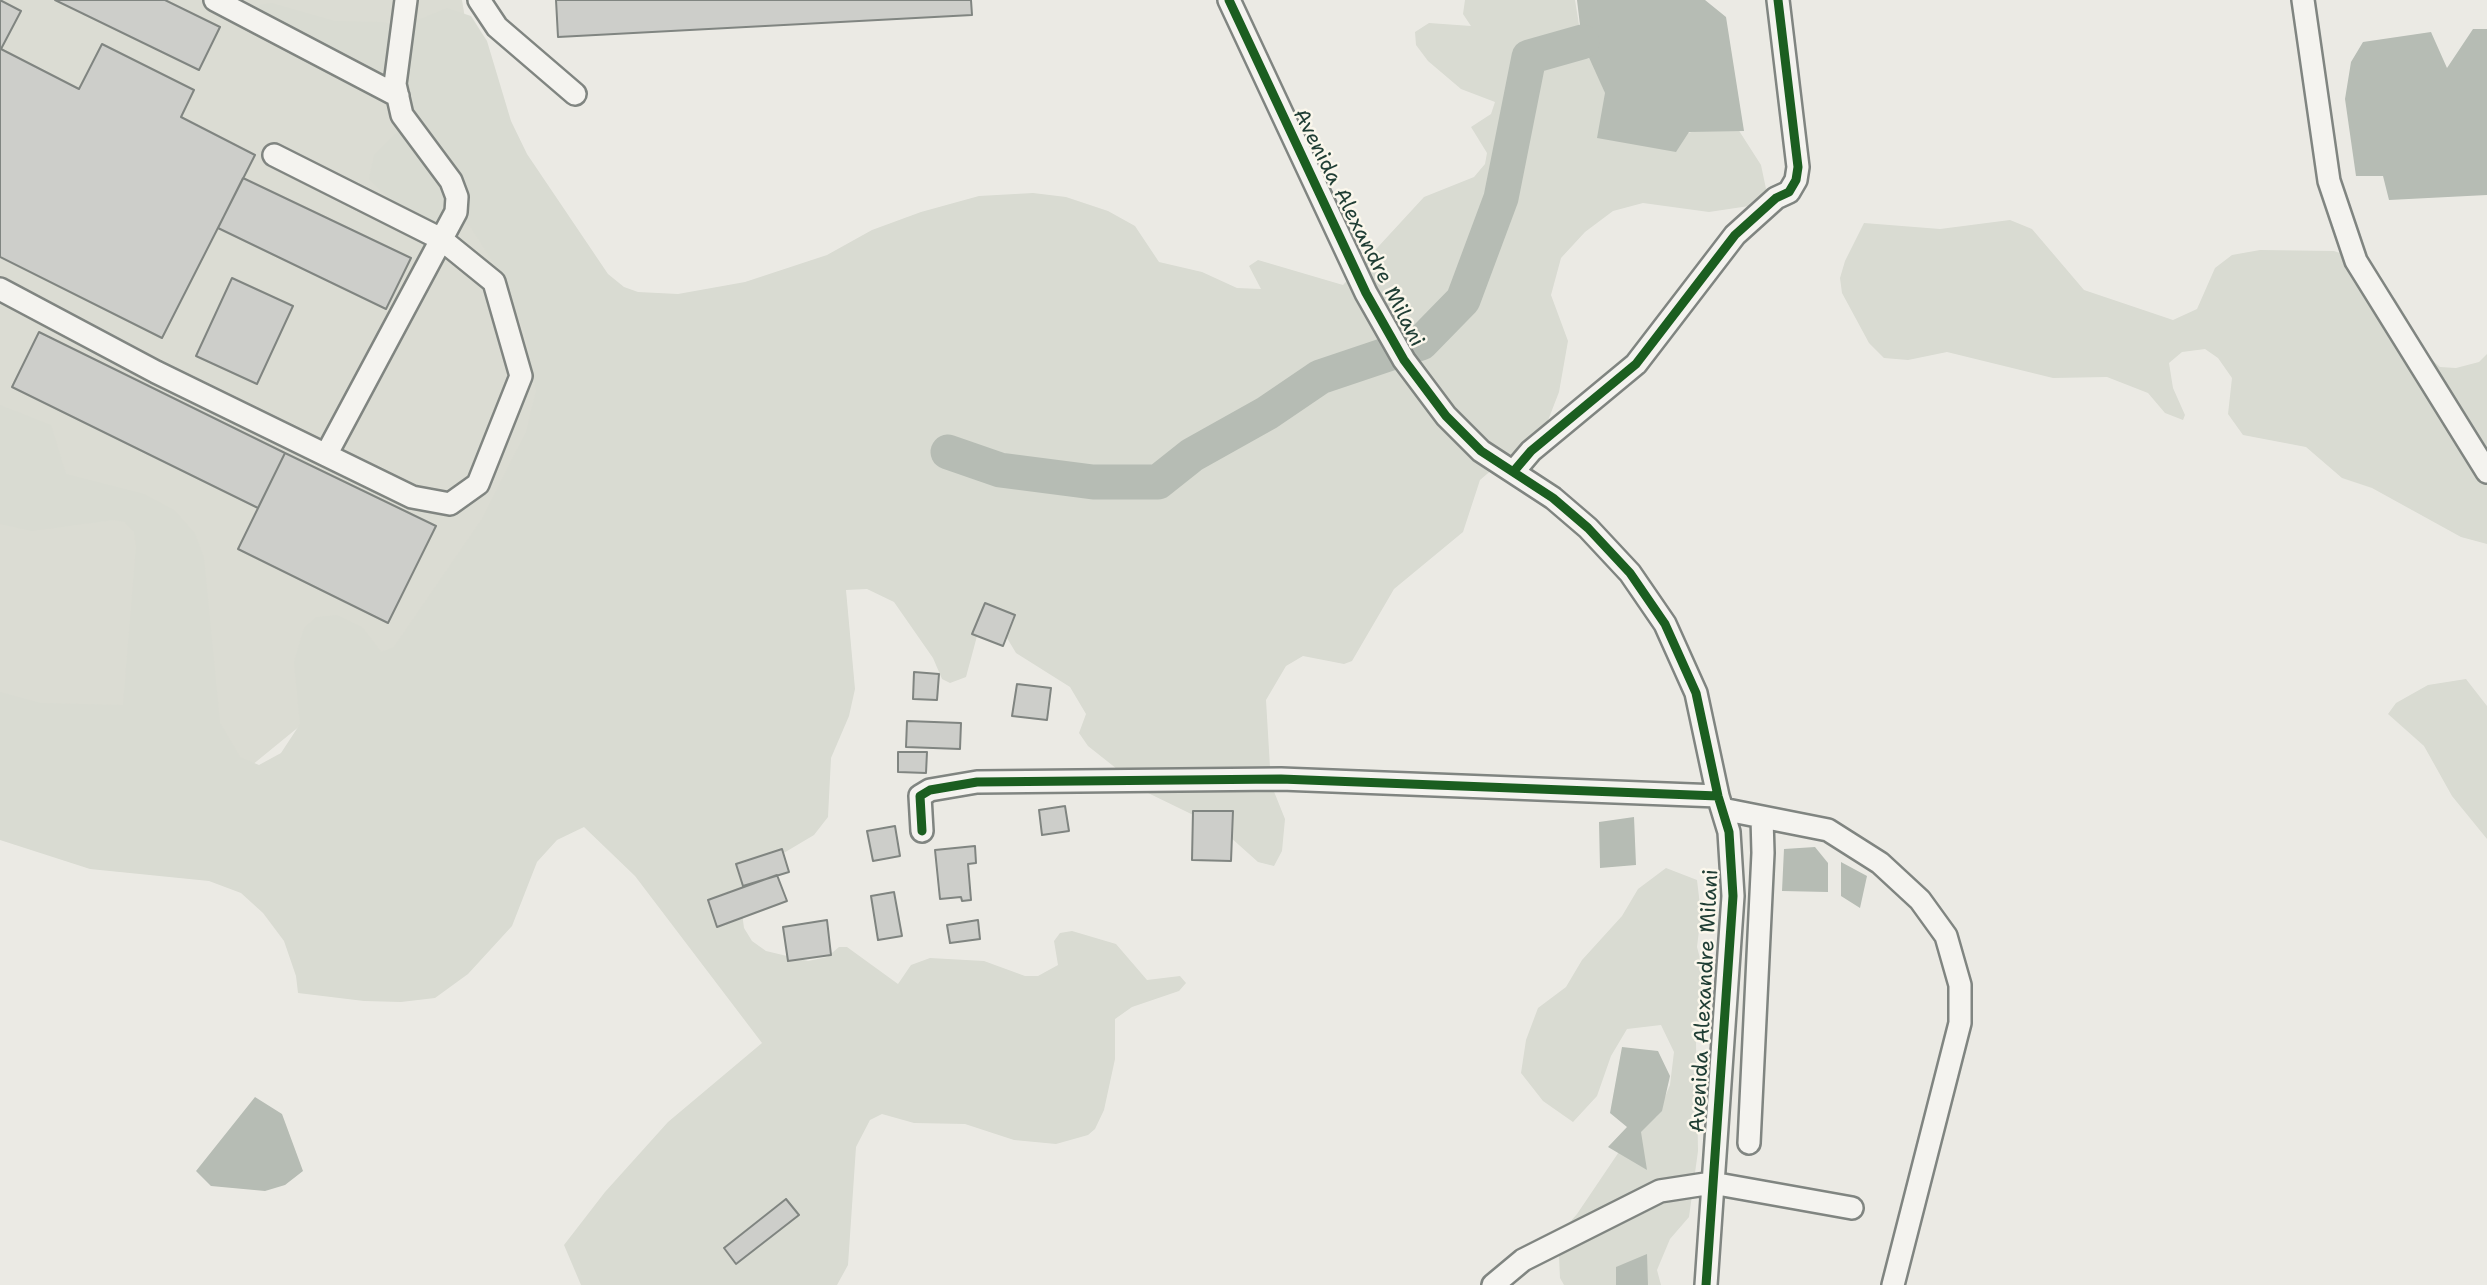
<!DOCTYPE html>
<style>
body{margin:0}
canvas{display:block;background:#ebeae4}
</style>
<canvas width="2487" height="1285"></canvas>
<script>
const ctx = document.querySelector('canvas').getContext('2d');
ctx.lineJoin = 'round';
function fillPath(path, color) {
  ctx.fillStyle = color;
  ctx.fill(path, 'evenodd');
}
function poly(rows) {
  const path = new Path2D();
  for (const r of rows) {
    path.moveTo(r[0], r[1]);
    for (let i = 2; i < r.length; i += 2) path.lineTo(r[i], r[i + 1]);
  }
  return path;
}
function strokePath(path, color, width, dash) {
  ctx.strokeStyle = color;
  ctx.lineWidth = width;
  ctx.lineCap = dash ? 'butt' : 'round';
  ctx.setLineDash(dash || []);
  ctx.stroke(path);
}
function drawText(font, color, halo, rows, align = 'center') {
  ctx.font = font + ' "Shantell Sans",sans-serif';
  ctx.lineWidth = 5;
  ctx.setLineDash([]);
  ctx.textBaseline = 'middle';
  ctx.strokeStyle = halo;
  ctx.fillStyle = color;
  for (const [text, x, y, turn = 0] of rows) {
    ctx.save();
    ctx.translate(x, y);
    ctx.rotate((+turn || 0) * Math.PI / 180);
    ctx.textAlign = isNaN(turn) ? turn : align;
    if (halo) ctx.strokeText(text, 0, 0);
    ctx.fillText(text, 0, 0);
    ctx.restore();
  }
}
fillPath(poly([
 [0,0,462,0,481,116,597,483,213,797,0,711]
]), '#dbdcd3');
fillPath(poly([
 [1465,0,1575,0,1580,31,1612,110,1688,133,1727,123,1736,126,1761,165,1769,203,1709,212,1643,203,1613,211,1585,232,1561,258,1551,295,1568,341,1559,392,1542,436,1523,456,1494,468,1480,480,1463,532,1394,589,1352,661,1344,664,1303,656,1286,666,1266,700,1271,784,1285,819,1282,851,1274,866,1258,862,1220,828,1146,792,1088,746,1079,733,1086,714,1070,687,1016,653,998,623,980,625,966,677,950,683,942,679,933,658,894,602,867,589,846,590,855,689,849,716,831,758,828,817,814,835,777,857,755,883,742,913,744,928,752,941,766,951,808,961,827,957,839,947,847,947,898,984,911,965,930,958,984,961,1025,976,1038,976,1058,965,1054,941,1060,933,1072,931,1116,944,1147,980,1180,976,1186,983,1179,991,1132,1007,1115,1019,1115,1059,1104,1110,1095,1129,1088,1135,1056,1144,1014,1140,965,1124,914,1123,882,1114,870,1120,856,1147,848,1265,837,1285,581,1285,564,1245,605,1192,668,1122,762,1043,635,876,584,827,557,840,537,862,512,926,468,974,435,998,401,1002,364,1001,298,993,296,976,284,941,263,913,241,893,209,881,90,869,0,840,0,692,41,703,123,705,136,547,134,532,125,522,113,520,32,531,0,524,0,405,51,425,66,474,144,494,174,510,195,534,204,558,220,723,240,757,259,765,281,753,300,724,294,662,304,628,317,617,337,615,362,627,381,652,394,647,482,519,526,432,536,391,525,332,497,268,470,226,457,218,430,223,412,219,369,179,374,155,398,132,400,120,394,107,314,47,258,12,259,5,272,3,335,21,383,22,401,27,447,8,471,16,487,41,511,121,527,154,608,274,624,287,638,292,678,294,745,282,827,255,872,230,921,212,979,196,1033,193,1066,197,1108,211,1135,226,1159,262,1202,272,1237,288,1261,289,1249,266,1258,260,1343,285,1424,197,1474,177,1485,164,1487,153,1471,127,1491,114,1495,102,1461,89,1428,61,1416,45,1415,32,1429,23,1471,26,1463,14],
 [2010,220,2032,229,2084,290,2173,320,2197,309,2215,268,2232,255,2260,250,2334,251,2358,259,2372,269,2396,300,2432,360,2440,367,2456,368,2479,362,2487,354,2487,544,2461,537,2372,488,2342,478,2306,447,2243,435,2228,414,2232,378,2218,358,2205,349,2182,352,2169,363,2173,388,2185,415,2183,420,2165,413,2148,393,2107,377,2053,378,1947,352,1908,360,1884,358,1869,343,1842,293,1840,278,1845,261,1864,223,1940,229],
 [2466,679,2487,706,2487,839,2452,796,2424,746,2388,714,2396,703,2428,685],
 [1666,868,1697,880,1701,914,1697,947,1705,977,1696,1042,1698,1151,1689,1217,1670,1239,1657,1270,1661,1285,1564,1285,1560,1278,1558,1236,1577,1214,1629,1137,1657,1116,1670,1085,1674,1052,1661,1025,1627,1029,1611,1056,1597,1096,1573,1122,1543,1101,1521,1073,1526,1040,1538,1008,1566,987,1582,960,1622,916,1638,889]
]), '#d9dbd2');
fillPath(poly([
 [1577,0,1705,0,1726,17,1744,131,1689,132,1676,152,1597,138,1605,93,1582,42],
 [2473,29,2487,29,2487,195,2389,200,2383,176,2356,176,2345,99,2351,62,2363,42,2431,32,2447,68],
 [1634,817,1636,865,1600,868,1599,822],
 [1815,847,1828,863,1828,892,1782,891,1784,849],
 [1841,862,1867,876,1860,908,1841,896],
 [1622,1047,1658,1051,1670,1076,1662,1111,1641,1132,1647,1170,1608,1147,1627,1127,1610,1113],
 [255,1097,282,1114,303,1171,285,1185,265,1191,211,1186,196,1171],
 [1647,1254,1648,1285,1616,1285,1616,1267]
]), '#b6bcb4');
strokePath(poly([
 [948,452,1000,470,1093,482,1158,482,1192,455,1267,413,1320,377,1421,343,1463,300,1501,198,1529,57,1582,42]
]), '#b6bcb4', 35);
const building = poly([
 [0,0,21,11,1,49,79,89,102,44,194,90,181,117,255,155,162,338,0,257,0,0],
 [55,0,165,0,220,27,199,70,55,0],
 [556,0,971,0,972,15,558,37,556,0],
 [243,178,411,258,386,309,218,228,243,178],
 [232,278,293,306,257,384,196,356,232,278],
 [39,332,285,453,258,508,12,387,39,332],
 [285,453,436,526,388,623,238,549,285,453],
 [985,603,1015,615,1003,646,972,634,985,603],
 [914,672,939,674,937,700,913,699,914,672],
 [1017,684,1051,688,1047,720,1012,716,1017,684],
 [907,721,961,723,960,749,906,747,907,721],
 [898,752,927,752,926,773,898,772,898,752],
 [1065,806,1069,831,1042,835,1039,810,1065,806],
 [1193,811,1233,811,1231,861,1192,860,1193,811],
 [895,826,900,856,873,861,867,831,895,826],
 [975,846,976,863,968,864,971,900,962,901,961,897,940,899,935,850,975,846],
 [782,849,789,872,743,886,736,864,782,849],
 [777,875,787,901,717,927,708,900,777,875],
 [894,892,902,936,878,940,871,896,894,892],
 [827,920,831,955,788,961,783,927,827,920],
 [978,920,980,939,950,943,947,925,978,920],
 [786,1199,799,1215,736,1264,724,1248,786,1199]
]);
fillPath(building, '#cdceca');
strokePath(building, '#808581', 2);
const minor = poly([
 [215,0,398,96],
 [479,0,497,27,575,94],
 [1229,0,1366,293,1404,360,1446,416,1481,451,1553,498,1588,528,1630,573,1665,624,1696,693,1718,796,1729,832,1733,896,1706,1285],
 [2303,0,2329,181,2356,261,2487,472],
 [0,289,156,372,412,497,450,504,478,484,521,376,494,282,441,239,274,155],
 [326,455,456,212,457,197,451,181,402,115,395,84,406,0],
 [1514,471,1531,451,1636,364,1735,235,1776,198,1789,192,1796,180,1798,167,1778,0],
 [1722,809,1828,830,1880,863,1920,900,1946,936,1960,985,1960,1023,1893,1285],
 [922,831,920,796,930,790,977,782,1281,779,1718,796],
 [1749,1143,1763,853,1762,817],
 [1493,1285,1523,1260,1660,1191,1712,1183,1852,1208]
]);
strokePath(minor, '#808581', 26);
strokePath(minor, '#f4f3ef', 21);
strokePath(poly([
 [1229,0,1366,293,1404,360,1446,416,1481,451,1553,498,1588,528,1630,573,1665,624,1696,693,1718,796,1729,832,1733,896,1706,1285],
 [1514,471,1531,451,1636,364,1735,235,1776,198,1789,192,1796,180,1798,167,1778,0],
 [922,831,920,796,930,790,977,782,1281,779,1718,796]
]), '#1b5e20', 9);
drawText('21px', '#1f3d34', '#fbf7ec', [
 ["Avenida Alexandre Milani",1358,228,63],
 ["Avenida Alexandre Milani",1705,1001,-87]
]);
</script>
